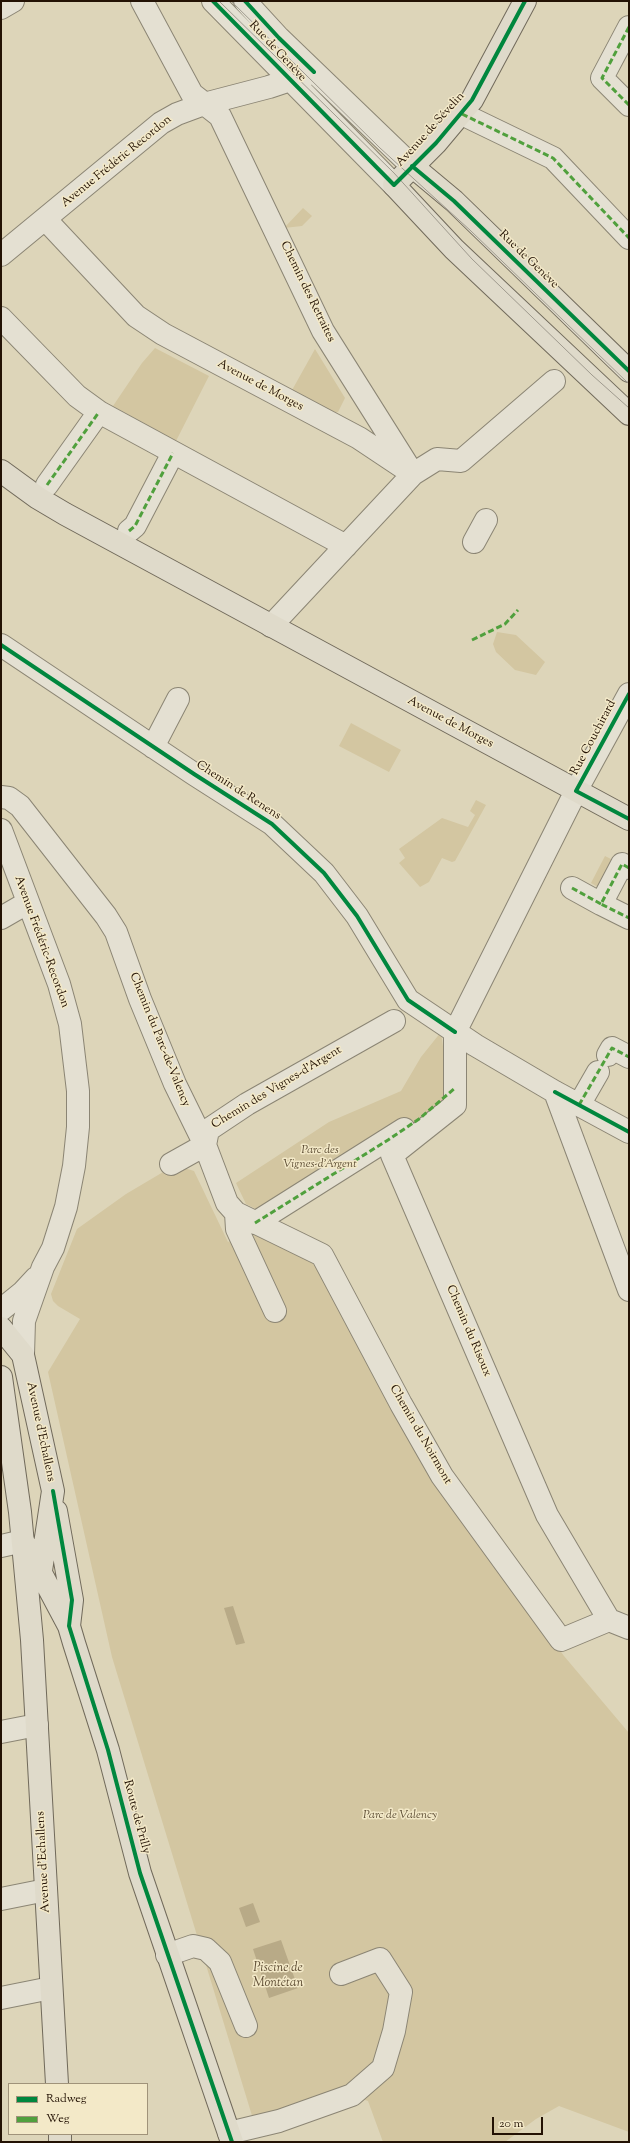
<!DOCTYPE html>
<meta charset="utf-8">
<style>
body{margin:0}
#map{position:relative;width:630px;height:2143px;overflow:hidden;background:#ddd5b9;font-family:"Sorts Mill Goudy",serif}
canvas{display:block}
.frame{position:absolute;inset:0;border:2px solid #231204;pointer-events:none}
.legend{position:absolute;left:8px;top:2083px;width:140px;height:52px;box-sizing:border-box;background:#f3e9c8;border:1px solid #a0937a;margin:0;padding:5px 7px;list-style:none;font-size:12px;color:#231204}
.legend li{display:flex;align-items:center;gap:8px;height:20px}
.legend b{width:20px;border:1px solid #a0937a}
.scale{position:absolute;left:492px;top:2117px;width:51px;height:18px;box-sizing:border-box;border:2px solid #231204;border-top:0;padding-left:5px;font-size:12px;line-height:14px;white-space:nowrap;color:#231204;-webkit-text-stroke:3px #f3e9c8;paint-order:stroke}
</style>
<div id="map">
<canvas width="630" height="2143"></canvas>
<div class="frame"></div>
<ul class="legend">
<li><b style="height:5px;background:#00873e"></b>Radweg</li>
<li><b style="height:5px;background:#50a03d"></b>Weg</li>
</ul>
<div class="scale">20 m</div>
</div>
<script>
const ctx = document.querySelector('canvas').getContext('2d');
ctx.lineJoin = 'round';
function fillPath(path, color) {
  ctx.fillStyle = color;
  ctx.fill(path, 'evenodd');
}
function poly(rows) {
  const path = new Path2D();
  for (const r of rows) {
    path.moveTo(r[0], r[1]);
    for (let i = 2; i < r.length; i += 2) path.lineTo(r[i], r[i + 1]);
  }
  return path;
}
function strokePath(path, color, width, dash) {
  ctx.strokeStyle = color;
  ctx.lineWidth = width;
  ctx.lineCap = dash ? 'butt' : 'round';
  ctx.setLineDash(dash || []);
  ctx.stroke(path);
}
function drawText(font, color, halo, rows, align = 'center') {
  ctx.font = font + ' "Sorts Mill Goudy",serif';
  ctx.lineWidth = 3;
  ctx.setLineDash([]);
  ctx.textBaseline = 'middle';
  ctx.strokeStyle = halo;
  ctx.fillStyle = color;
  for (const [text, x, y, turn = 0] of rows) {
    ctx.save();
    ctx.translate(x, y);
    ctx.rotate((+turn || 0) * Math.PI / 180);
    ctx.textAlign = isNaN(turn) ? turn : align;
    if (halo) ctx.strokeText(text, 0, 0);
    ctx.fillText(text, 0, 0);
    ctx.restore();
  }
}
fillPath(poly([
 [303,208,312,216,302,226,284,228],
 [155,348,209,376,176,441,113,406,142,363],
 [315,349,345,398,338,412,331,414,291,392],
 [497,632,516,635,545,662,536,675,515,670,496,652,493,644],
 [351,723,401,750,389,772,339,746],
 [476,800,486,805,455,861,452,862,442,858,429,882,420,887,399,863,405,858,399,849,442,818,468,827,475,815,470,811],
 [605,856,617,862,603,890,591,883],
 [441,1032,450,1097,416,1125,272,1217,246,1204,236,1183,329,1122,401,1091,421,1057],
 [175,1165,194,1171,228,1242,249,1232,309,1260,322,1273,436,1481,564,1656,629,1733,629,2132,559,2106,536,2119,505,2142,383,2142,368,2101,362,2099,257,2132,112,1657,48,1372,80,1319,58,1306,53,1301,51,1294,77,1229,126,1194]
]), '#d3c6a1');
fillPath(poly([
 [233,1606,245,1643,236,1645,224,1608],
 [253,1903,260,1922,246,1927,239,1908],
 [281,1940,298,1988,269,1998,253,1949]
]), '#b8aa87');
const minor = poly([
 [142,1,192,94,220,116,323,331,413,474],
 [213,1,394,185],
 [245,1,279,38,412,166],
 [1,8,13,1],
 [629,27,602,78,629,105],
 [462,114,553,158,629,238],
 [45,219,136,316,163,334,359,438,407,470],
 [1,255,161,123,177,114,204,104,269,87,314,72],
 [1,318,77,396,99,412,346,546],
 [47,485,99,412],
 [129,531,135,526,173,453],
 [474,542,486,520],
 [271,626,413,474,437,459,461,461,554,381],
 [1,645,194,774,272,824,324,873,357,916,408,1000,475,1045,555,1092,629,1132],
 [629,694,576,791,455,1032,455,1105,392,1155,547,1515,609,1620,629,1628],
 [153,747,178,699],
 [1,797,9,798,20,806,106,916,116,932,140,999,175,1084,205,1145,227,1203,236,1213,237,1229,275,1311],
 [1,830,59,984,70,1024,78,1091,78,1127,74,1166,66,1207,53,1248,43,1267,24,1321,23,1355],
 [629,868,622,864,601,904,629,918],
 [572,888,601,904],
 [1,918,27,903],
 [608,1055,612,1048,629,1057],
 [555,1092,629,1290],
 [579,1105,598,1072],
 [171,1164,205,1145,208,1130,247,1104,394,1021],
 [236,1213,322,1255,401,1404,442,1476,561,1640,609,1620],
 [255,1223,404,1129],
 [1,1310,23,1292,36,1278],
 [1,1546,23,1541],
 [1,1732,37,1725],
 [1,1899,46,1890],
 [167,1955,193,1946,206,1949,220,1962,246,2026],
 [1,1998,51,1988],
 [229,2133,279,2121,352,2095,383,2068,394,2031,401,1992,380,1959,341,1974]
]);
const major = poly([
 [525,1,472,100,436,143,394,185,454,249,629,414],
 [412,166,454,201,629,371],
 [1,471,38,498,65,514,629,819],
 [1,1328,23,1355,53,1491,40,1577],
 [1,1377,20,1512,32,1640,57,2084],
 [56,1511,72,1600,69,1626],
 [27,1547,69,1626,74,1643,108,1750,140,1873,232,2142],
 [60,2134,60,2142]
]);
strokePath(minor, '#8b8574', 24);
strokePath(major, '#716a5b', 24);
strokePath(minor, '#e4e0d2', 22);
strokePath(major, '#dfdaca', 22);
strokePath(poly([
 [219,1,394,173,472,259,592,375,629,408],
 [231,1,380,148,471,231,629,384]
]), '#9f9a8e', 1);
strokePath(poly([
 [629,27,602,78,629,105],
 [462,114,553,158,629,238],
 [47,485,99,412],
 [129,531,135,526,173,453],
 [472,640,505,624,518,610],
 [629,868,622,864,601,904,629,918],
 [572,888,601,904],
 [579,1105,612,1048,629,1057],
 [255,1223,388,1140,419,1119,455,1088]
]), '#50a03d', 3, [6, 3]);
strokePath(poly([
 [213,1,394,185,436,143,472,100,525,1],
 [245,1,279,38,314,72],
 [412,166,454,201,629,371],
 [1,645,194,774,272,824,324,873,357,916,408,1000,455,1032],
 [629,694,576,791,629,819],
 [555,1092,629,1132],
 [53,1491,72,1600,69,1626,108,1750,140,1873,232,2142]
]), '#00873e', 4);
drawText('12px', '#231204', '#f3e9c8', [
 ["Rue de Genève",277,52,47],
 ["Avenue de Sévelin",431,130,-48],
 ["Avenue Frédéric Recordon",117,162,-39],
 ["Rue de Genève",528,260,44],
 ["Chemin des Retraites",307,292,64],
 ["Avenue de Morges",260,386,28],
 ["Avenue de Morges",450,723,28],
 ["Rue Couchirard",594,738,-62],
 ["Chemin de Renens",238,791,33],
 ["Avenue Frédéric-Recordon",41,942,70],
 ["Chemin du Parc-de-Valency",159,1040,68],
 ["Chemin des Vignes-d'Argent",277,1088,-31],
 ["Chemin du Risoux",468,1331,67],
 ["Avenue d'Echallens",40,1432,78],
 ["Chemin du Noirmont",420,1435,60],
 ["Route de Prilly",136,1817,75],
 ["Avenue d'Echallens",44,1862,-93]
]);
drawText('italic 12px', '#5d4d34', '#f3e9c8', [
 ["Parc des",320,1151],
 ["Vignes-d'Argent",320,1165],
 ["Parc de Valency",400,1816]
]);
drawText('italic 13px', '#5f4e35', '#f3e9c8', [
 ["Piscine de",278,1969],
 ["Montétan",278,1984]
]);
</script>
